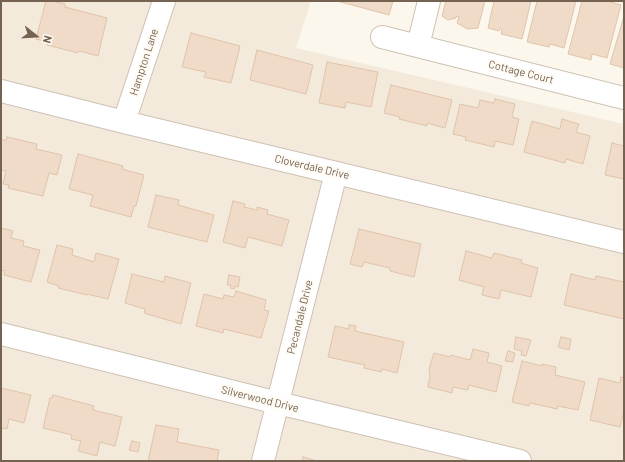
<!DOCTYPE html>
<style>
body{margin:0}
#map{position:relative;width:625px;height:462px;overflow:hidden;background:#fcf7ed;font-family:Barlow,sans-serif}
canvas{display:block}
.frame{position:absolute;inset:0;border:2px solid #766251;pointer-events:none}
.north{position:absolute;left:16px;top:16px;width:40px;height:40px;-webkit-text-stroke:3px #fefbf4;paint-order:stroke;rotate:107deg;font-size:11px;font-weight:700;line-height:16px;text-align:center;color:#766251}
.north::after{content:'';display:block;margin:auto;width:14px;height:18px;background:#766251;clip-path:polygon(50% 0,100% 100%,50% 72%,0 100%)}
</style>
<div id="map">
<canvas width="625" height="462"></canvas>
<div class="frame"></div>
<div class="north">N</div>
</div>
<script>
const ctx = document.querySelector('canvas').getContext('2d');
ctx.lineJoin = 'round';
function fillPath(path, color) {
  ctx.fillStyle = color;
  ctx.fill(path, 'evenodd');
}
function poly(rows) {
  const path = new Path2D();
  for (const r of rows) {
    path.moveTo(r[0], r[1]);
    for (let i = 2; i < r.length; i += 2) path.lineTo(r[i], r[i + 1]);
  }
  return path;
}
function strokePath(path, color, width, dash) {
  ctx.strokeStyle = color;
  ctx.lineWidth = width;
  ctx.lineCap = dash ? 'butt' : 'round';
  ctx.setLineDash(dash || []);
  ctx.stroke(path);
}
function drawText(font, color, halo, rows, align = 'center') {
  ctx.font = font + ' Barlow,sans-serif';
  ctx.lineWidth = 4;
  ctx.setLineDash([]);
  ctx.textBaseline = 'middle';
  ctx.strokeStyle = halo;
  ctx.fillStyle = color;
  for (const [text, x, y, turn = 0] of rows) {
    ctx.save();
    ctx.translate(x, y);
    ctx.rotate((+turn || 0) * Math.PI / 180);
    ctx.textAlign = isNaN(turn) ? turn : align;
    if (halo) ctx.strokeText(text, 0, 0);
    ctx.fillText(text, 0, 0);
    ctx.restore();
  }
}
fillPath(poly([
 [1,1,311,1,296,48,624,124,624,461,1,461]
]), '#f3eadc');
const building = poly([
 [46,1,52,1,65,4,65,7,107,18,98,56,79,51,78,53,47,45,47,42,36,39,46,1],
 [337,1,397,1,393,1,389,15,337,1],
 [446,1,485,1,478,28,467,29,457,23,459,17,456,16,456,18,448,20,442,16,446,1],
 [494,1,531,1,522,39,501,34,502,29,500,28,499,31,488,28,494,1],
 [537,1,576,1,564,48,550,44,549,47,527,42,537,1],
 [582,1,607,1,621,5,607,58,592,54,591,60,568,54,582,1],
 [624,16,624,68,610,64,624,16],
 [191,33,240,46,231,83,204,77,206,72,182,67,191,33],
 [257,50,313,65,306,94,250,80,257,50],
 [327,62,378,72,371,107,346,102,345,108,319,103,327,62],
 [391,85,452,100,445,128,427,123,427,126,399,119,400,117,384,113,391,85],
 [495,99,515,104,512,117,519,119,513,145,495,141,494,147,465,140,466,137,453,134,460,104,478,108,480,100,494,103,495,99],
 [562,119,579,124,576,132,590,136,583,164,566,159,565,163,524,152,532,121,560,129,562,119],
 [7,137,37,144,36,149,62,155,57,175,49,173,43,196,8,188,9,185,3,184,6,171,1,170,1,139,6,141,7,137],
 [612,143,624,146,624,179,605,175,612,143],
 [78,154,123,166,122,169,144,175,136,206,134,206,131,217,90,206,93,195,69,189,78,154],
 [156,195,179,200,178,205,214,215,207,242,148,227,156,195],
 [233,201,245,204,244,207,257,210,257,207,268,210,267,214,289,220,282,246,248,237,245,248,223,242,233,201],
 [1,228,13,231,11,238,24,241,23,246,40,250,31,282,4,275,5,271,1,270,1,228],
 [359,229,421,244,414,277,390,271,390,268,364,262,362,267,350,264,359,229],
 [57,245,73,249,72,255,94,262,96,253,119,259,108,299,87,294,87,295,58,288,59,286,47,282,57,245],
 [466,251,492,258,494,253,522,260,521,263,538,268,531,297,501,290,499,299,482,295,484,287,459,280,466,251],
 [132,274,164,282,165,276,191,283,181,324,144,313,145,309,125,303,132,274],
 [571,274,595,280,596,276,624,282,624,319,564,305,571,274],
 [229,275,240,277,238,287,235,286,234,289,230,288,231,285,227,285,229,275],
 [236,291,266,300,264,310,269,311,261,338,224,329,223,333,196,326,204,294,223,299,224,295,234,297,236,291],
 [349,325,356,326,355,331,404,342,397,373,382,369,381,372,364,368,365,365,328,357,335,326,349,329,349,325],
 [516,337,531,340,526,356,521,355,522,351,514,349,516,337],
 [561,337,571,339,569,350,558,347,561,337],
 [473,349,489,353,487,362,502,366,496,392,469,385,468,390,453,387,452,393,428,387,430,376,429,369,434,353,450,357,451,355,470,360,473,349],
 [508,351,515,353,513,362,505,361,508,351],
 [522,361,542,366,542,364,556,367,555,375,585,382,578,410,558,406,557,409,530,403,529,406,512,402,522,361],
 [621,377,624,378,624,411,620,427,590,420,599,378,620,383,621,377],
 [1,388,31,395,24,423,9,419,7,429,1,428,1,388],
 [53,395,94,406,93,410,122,417,115,446,100,442,97,456,78,451,81,441,71,439,72,435,43,428,50,398,52,398,53,395],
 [156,425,179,429,177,442,219,450,217,461,148,461,156,425],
 [132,441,140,443,138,452,129,450,132,441],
 [303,457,317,461,302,461,303,457]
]);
fillPath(building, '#efdbc7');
strokePath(building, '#e0c4a9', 1);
const minor = poly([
 [382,37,624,98],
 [418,46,429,1],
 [1,91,124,122,624,242],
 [124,122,164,1],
 [1,334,278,403,520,461],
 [263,461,336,173]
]);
strokePath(minor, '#cec1b3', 24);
strokePath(minor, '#fff', 22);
drawText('11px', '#766251', '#fefbf4', [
 ["Hampton Lane",144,62,-72],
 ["Cottage Court",521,72,14],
 ["Cloverdale Drive",312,167,13],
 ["Pecandale Drive",300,317,-76],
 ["Silverwood Drive",260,399,14]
]);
</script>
